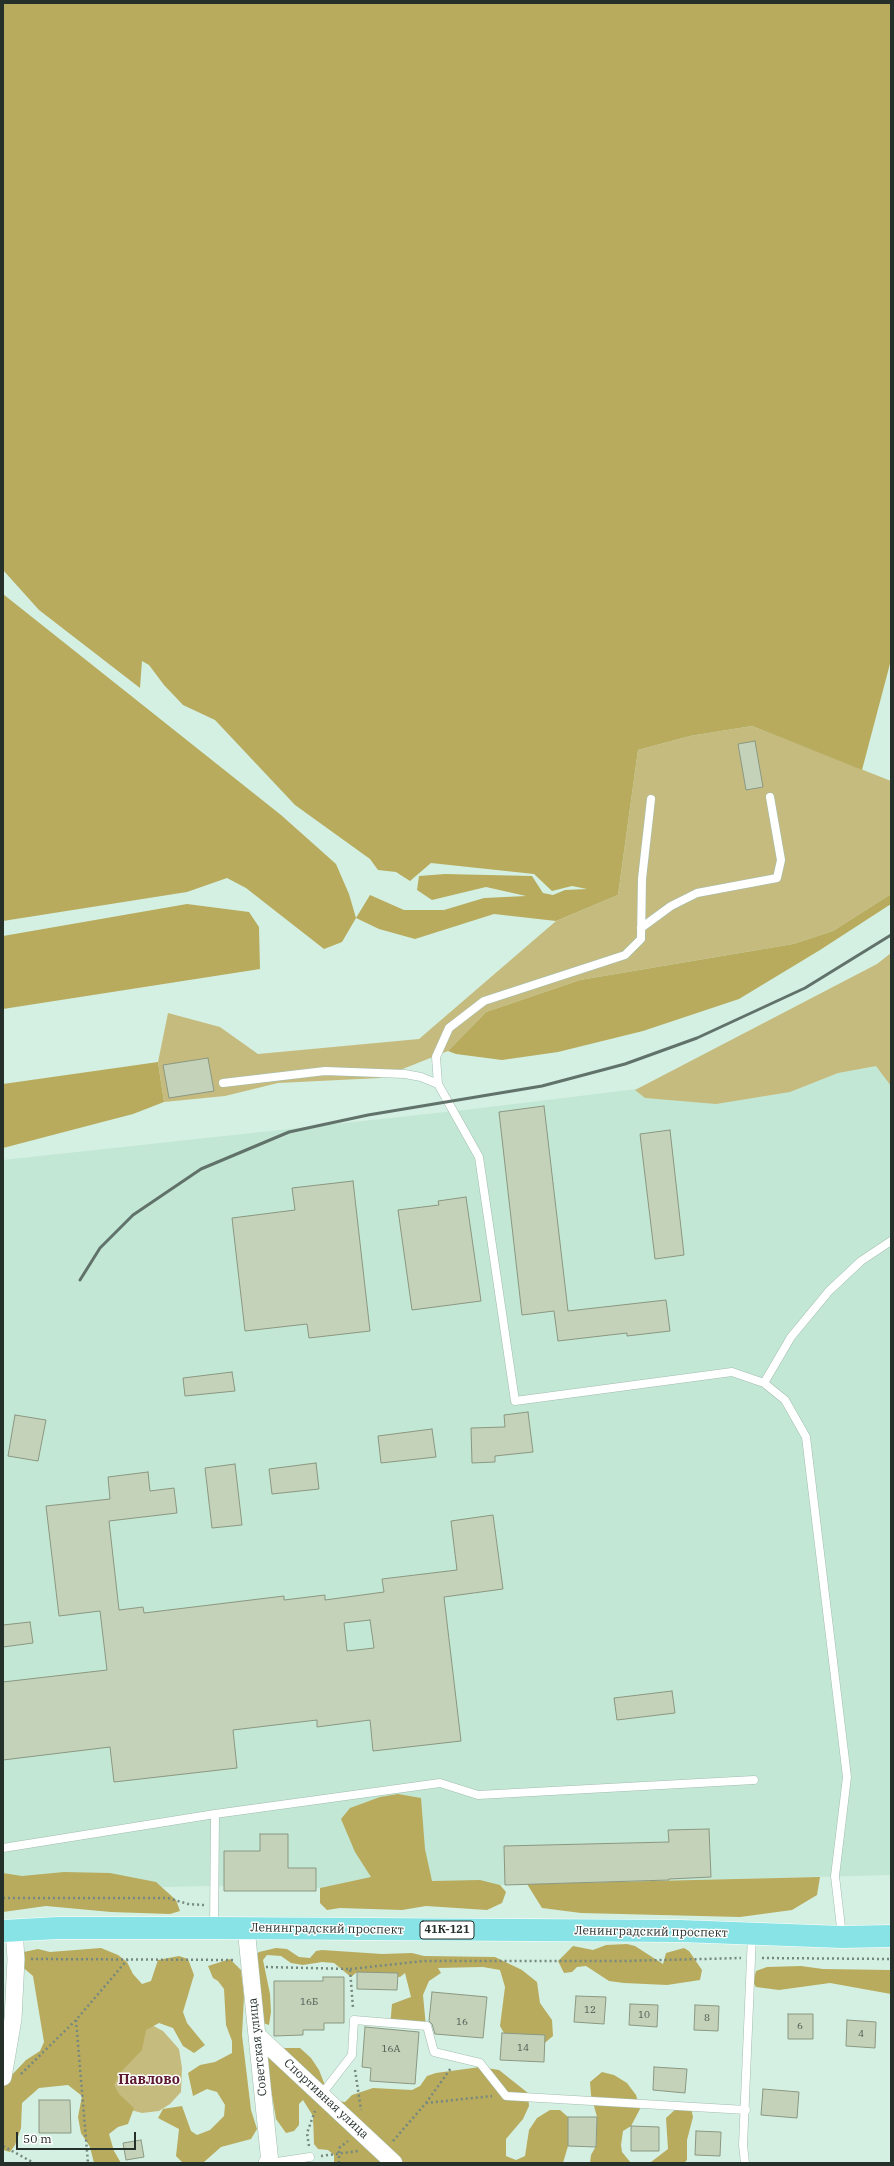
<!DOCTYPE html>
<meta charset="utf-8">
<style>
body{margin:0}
#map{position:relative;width:894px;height:2166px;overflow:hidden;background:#d4f0e2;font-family:"IBM Plex Serif",serif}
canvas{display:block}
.frame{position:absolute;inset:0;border:4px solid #25302b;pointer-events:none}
.scale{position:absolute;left:16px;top:2132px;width:120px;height:18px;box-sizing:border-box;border:2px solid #25302b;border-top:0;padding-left:5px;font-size:12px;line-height:14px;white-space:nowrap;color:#25302b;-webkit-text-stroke:3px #fff;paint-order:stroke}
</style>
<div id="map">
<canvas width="894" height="2166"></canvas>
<div class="frame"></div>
<div class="scale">50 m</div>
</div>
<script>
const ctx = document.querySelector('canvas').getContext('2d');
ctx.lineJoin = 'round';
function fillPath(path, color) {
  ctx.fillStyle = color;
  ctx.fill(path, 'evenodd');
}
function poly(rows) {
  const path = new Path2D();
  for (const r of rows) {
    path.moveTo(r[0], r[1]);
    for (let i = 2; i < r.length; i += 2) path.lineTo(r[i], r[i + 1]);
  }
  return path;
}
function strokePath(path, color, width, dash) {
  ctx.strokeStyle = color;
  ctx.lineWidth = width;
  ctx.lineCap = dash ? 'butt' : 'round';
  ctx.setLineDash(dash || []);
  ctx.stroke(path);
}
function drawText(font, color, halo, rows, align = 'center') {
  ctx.font = font + ' "IBM Plex Serif",serif';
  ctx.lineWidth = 3;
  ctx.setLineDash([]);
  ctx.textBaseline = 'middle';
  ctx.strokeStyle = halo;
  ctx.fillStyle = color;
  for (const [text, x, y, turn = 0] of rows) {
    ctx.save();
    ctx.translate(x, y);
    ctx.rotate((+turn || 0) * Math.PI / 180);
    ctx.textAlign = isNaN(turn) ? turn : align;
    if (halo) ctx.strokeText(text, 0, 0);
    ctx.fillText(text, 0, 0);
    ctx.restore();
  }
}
fillPath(poly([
 [891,1058,891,1875,500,1885,320,1888,213,1886,3,1890,3,1160,473,1109]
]), '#c3e7d5');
fillPath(poly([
 [752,726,891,781,891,894,833,931,793,944,580,980,486,1012,448,1051,380,1078,278,1083,225,1096,164,1102,158,1062,168,1013,220,1027,258,1054,419,1039,556,921,618,895,638,750,690,736],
 [891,953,891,1086,876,1066,838,1073,790,1092,716,1104,645,1098,635,1090,877,964],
 [150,2024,163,2031,179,2049,182,2068,181,2092,170,2104,159,2111,142,2113,123,2108,110,2093,106,2054]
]), '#c6bb7e');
fillPath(poly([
 [3,3,891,3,891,660,862,770,752,726,690,736,638,750,618,895,556,921,494,914,415,939,379,929,356,918,342,942,324,949,246,888,227,878,187,892,3,921,3,594,281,815,336,864,349,894,356,918,370,895,404,910,444,910,484,898,526,896,486,887,432,900,417,890,419,876,445,874,532,876,543,893,553,895,565,890,587,889,572,886,552,891,534,874,431,863,410,881,396,872,378,870,370,859,295,805,215,720,183,705,164,685,149,665,142,661,140,688,39,610,3,570],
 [891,894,891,904,820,950,739,999,643,1031,558,1052,502,1060,456,1054,448,1051,486,1012,580,980,793,944,833,931],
 [187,904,249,912,259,927,260,969,3,1009,3,936],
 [158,1062,164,1102,133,1114,3,1148,3,1084],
 [398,1794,421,1798,425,1849,432,1881,480,1880,500,1885,506,1892,502,1903,487,1910,426,1906,402,1910,340,1908,327,1910,320,1903,320,1888,371,1877,355,1852,341,1819,350,1808,380,1797],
 [64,1872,110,1873,156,1882,176,1900,180,1911,170,1914,111,1912,46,1906,3,1912,3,1873,22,1876],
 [820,1877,817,1895,792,1910,740,1917,581,1913,542,1908,527,1884],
 [627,1944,635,1946,663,1964,666,1953,684,1948,689,1951,702,1970,700,1980,667,1985,624,1983,609,1981,586,1966,577,1967,572,1972,564,1973,558,1961,573,1946,593,1950,606,1945],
 [101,1948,118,1955,127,1962,133,1974,142,1984,151,1981,158,1960,179,1956,188,1959,194,1975,183,2012,187,2023,205,2045,194,2053,183,2046,173,2028,159,2023,146,2030,142,2050,119,2074,114,2085,119,2094,134,2108,128,2124,118,2127,109,2134,114,2151,121,2163,94,2163,90,2147,81,2133,78,2117,82,2096,68,2085,39,2088,22,2103,21,2128,15,2145,10,2152,3,2150,3,2088,9,2078,26,2060,40,2051,44,2042,33,1976,19,1964,19,1953,38,1949,50,1952],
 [276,1948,287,1949,299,1957,310,1958,316,1951,322,1950,382,1954,412,1953,424,1956,495,1957,522,1970,537,1982,540,2003,552,2020,553,2036,541,2046,508,2040,500,2026,505,1987,500,1970,483,1967,438,1968,441,1973,429,1981,423,1995,426,2027,390,2027,392,2004,411,1997,405,1973,400,1977,387,1976,373,1982,357,1972,351,1977,334,1963,322,1962,303,1965,291,1963,281,1956,267,1955,263,1960,270,1994,271,2012,269,2025,263,2023,254,1957,259,1952],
 [230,1959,241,1970,244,1996,242,2035,251,2110,257,2129,251,2139,221,2147,204,2162,183,2163,176,2156,179,2129,158,2118,163,2109,182,2106,191,2131,197,2135,210,2130,224,2116,225,2105,217,2092,207,2089,193,2096,188,2073,200,2065,215,2062,232,2053,232,2041,226,2025,224,1989,218,1981,213,1978,208,1966],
 [801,1966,823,1969,891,1970,891,1994,830,1983,779,1990,756,1987,753,1982,756,1971,767,1967],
 [282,2048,300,2048,311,2058,319,2070,326,2088,336,2101,345,2102,352,2095,373,2088,412,2090,420,2086,427,2076,436,2073,480,2067,499,2070,528,2093,529,2106,523,2119,506,2139,506,2156,516,2160,525,2156,529,2130,537,2118,550,2110,560,2110,568,2117,568,2146,563,2163,334,2163,334,2155,328,2150,318,2149,314,2144,313,2116,303,2100,299,2104,299,2125,294,2131,286,2133,276,2119,266,2059],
 [602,2072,614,2075,627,2083,636,2095,640,2109,631,2126,623,2131,621,2145,622,2152,631,2163,590,2163,591,2155,596,2146,597,2117,591,2095,590,2082],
 [677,2108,691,2108,693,2117,687,2140,687,2160,684,2163,645,2163,651,2162,668,2149,666,2118]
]), '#b8ab5e');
const building = poly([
 [755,741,763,787,746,790,738,744,755,741],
 [208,1058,214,1091,169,1098,163,1065,208,1058],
 [544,1106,568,1311,666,1300,670,1331,627,1336,627,1333,558,1341,554,1311,522,1315,499,1112,544,1106],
 [670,1130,684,1255,655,1259,640,1134,670,1130],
 [353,1181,370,1331,309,1338,307,1324,245,1331,232,1218,295,1210,292,1188,353,1181],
 [466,1197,481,1301,412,1310,398,1210,439,1205,438,1201,466,1197],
 [232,1372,235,1391,185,1396,183,1378,232,1372],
 [528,1412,533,1452,495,1456,495,1462,472,1463,471,1428,505,1427,504,1415,528,1412],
 [15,1415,46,1420,38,1461,8,1456,15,1415],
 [432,1429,436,1457,381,1463,378,1436,432,1429],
 [316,1463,319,1489,272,1494,269,1469,316,1463],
 [235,1464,242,1525,212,1528,205,1468,235,1464],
 [148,1472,150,1491,174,1488,177,1513,109,1521,119,1610,143,1607,144,1613,284,1596,284,1600,325,1595,325,1600,384,1592,382,1579,457,1570,451,1521,493,1515,503,1589,444,1597,461,1741,373,1751,370,1720,317,1727,317,1720,233,1730,237,1768,114,1782,110,1747,3,1760,3,1682,107,1670,100,1611,59,1616,46,1506,110,1499,108,1477,148,1472],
 [370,1620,374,1648,347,1651,344,1623,370,1620],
 [30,1622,33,1643,3,1647,3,1625,30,1622],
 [672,1691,675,1713,617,1720,614,1698,672,1691],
 [709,1829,711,1877,669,1879,669,1880,505,1885,504,1846,669,1842,668,1830,709,1829],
 [260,1834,288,1834,288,1868,316,1868,316,1891,224,1891,224,1851,260,1851,260,1834],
 [357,1972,398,1973,397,1990,357,1989,357,1972],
 [323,1977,344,1977,344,2023,324,2023,324,2030,303,2030,303,2035,274,2036,274,1981,323,1981,323,1977],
 [432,1992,487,1997,483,2038,435,2034,432,2024,429,2021,432,1992],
 [576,1996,606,1997,604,2024,574,2022,576,1996],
 [630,2004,658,2005,657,2027,629,2025,630,2004],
 [695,2005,719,2006,718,2031,694,2030,695,2005],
 [788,2014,813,2014,813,2039,788,2039,788,2014],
 [847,2020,876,2022,875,2048,846,2046,847,2020],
 [365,2027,419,2032,415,2084,370,2081,371,2068,362,2067,365,2027],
 [502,2033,545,2035,544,2062,500,2060,502,2033],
 [654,2067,687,2069,685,2093,653,2090,654,2067],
 [763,2089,799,2092,797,2118,761,2115,763,2089],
 [39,2100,70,2100,71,2133,39,2133,39,2100],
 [568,2117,597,2117,596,2147,568,2146,568,2117],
 [631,2126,659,2127,659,2151,631,2151,631,2126],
 [696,2131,721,2132,720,2156,695,2155,696,2131],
 [141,2140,144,2157,126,2160,123,2143,141,2140]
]);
fillPath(building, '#c4d2ba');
strokePath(building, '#8b9881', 1);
const lane = poly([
 [641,928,671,906,697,893,777,878,781,860,770,797],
 [223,1083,325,1071,405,1074,421,1077,438,1084,479,1157,515,1401,732,1372,764,1383,785,1400,806,1437,847,1777,835,1876,842,1936],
 [438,1084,436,1057,449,1028,484,1001,625,955,641,939,642,879,651,799],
 [764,1383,791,1337,829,1291,861,1261,891,1241],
 [3,1848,215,1814],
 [214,1928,215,1814,440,1783,478,1795,754,1780],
 [321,2095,352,2055,354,2020,427,2026,434,2052,480,2063,506,2096,746,2110],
 [270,2163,310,2157],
 [745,2163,743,2145,752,1935]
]);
const street = poly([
 [246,1928,270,2163,267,2163],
 [257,2035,394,2163],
 [3,2077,13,2019,16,1959,14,1930]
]);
const primary = poly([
 [3,1931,58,1928,214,1928,680,1931,842,1937,891,1936]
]);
strokePath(lane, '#a1bdaf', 9);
strokePath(street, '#a1bdaf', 18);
strokePath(primary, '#fff', 23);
strokePath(poly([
 [3,1898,168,1898,188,1904,204,1905],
 [762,1958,891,1959],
 [31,1959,234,1960],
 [266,1967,350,1969,353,2008],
 [350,1969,424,1961,625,1961,741,1958],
 [76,2020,88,2163],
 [355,2070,361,2110],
 [21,2074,76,2020,128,1959],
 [426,2103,492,2096],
 [393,2141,426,2103,451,2068],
 [3,2146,34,2163],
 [309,2146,307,2133,315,2111],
 [321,2156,358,2151],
 [339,2163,339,2148,348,2141]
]), '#75887f', 2.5, [2, 3]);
strokePath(lane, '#fff', 8);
strokePath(street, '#fff', 17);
strokePath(primary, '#87e3e5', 22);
strokePath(poly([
 [80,1280,100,1248,133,1215,201,1169,289,1132,368,1115,542,1086,625,1064,697,1038,805,988,891,935]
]), '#61726a', 3);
drawText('10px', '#4d584f', null, [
 ["16Б",309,2002],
 ["12",590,2010],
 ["10",644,2015],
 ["8",707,2018],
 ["16",462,2022],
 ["6",800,2026],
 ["4",861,2034],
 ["14",523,2048],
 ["16А",391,2049]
]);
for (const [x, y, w] of [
 [447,1930,54]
]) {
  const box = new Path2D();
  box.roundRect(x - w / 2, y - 9, w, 18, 3);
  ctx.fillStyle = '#fff';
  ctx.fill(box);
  strokePath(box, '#25302b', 1);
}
drawText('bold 11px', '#25302b', null, [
 ["41К-121",447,1930]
]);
drawText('12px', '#25302b', '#fff', [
 ["Ленинградский проспект",327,1929,1],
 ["Ленинградский проспект",651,1932,1],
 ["Советская улица",258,2047,-96],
 ["Спортивная улица",326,2099,43]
]);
drawText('bold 14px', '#5d1930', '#fff', [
 ["Павлово",149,2080]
]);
</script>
